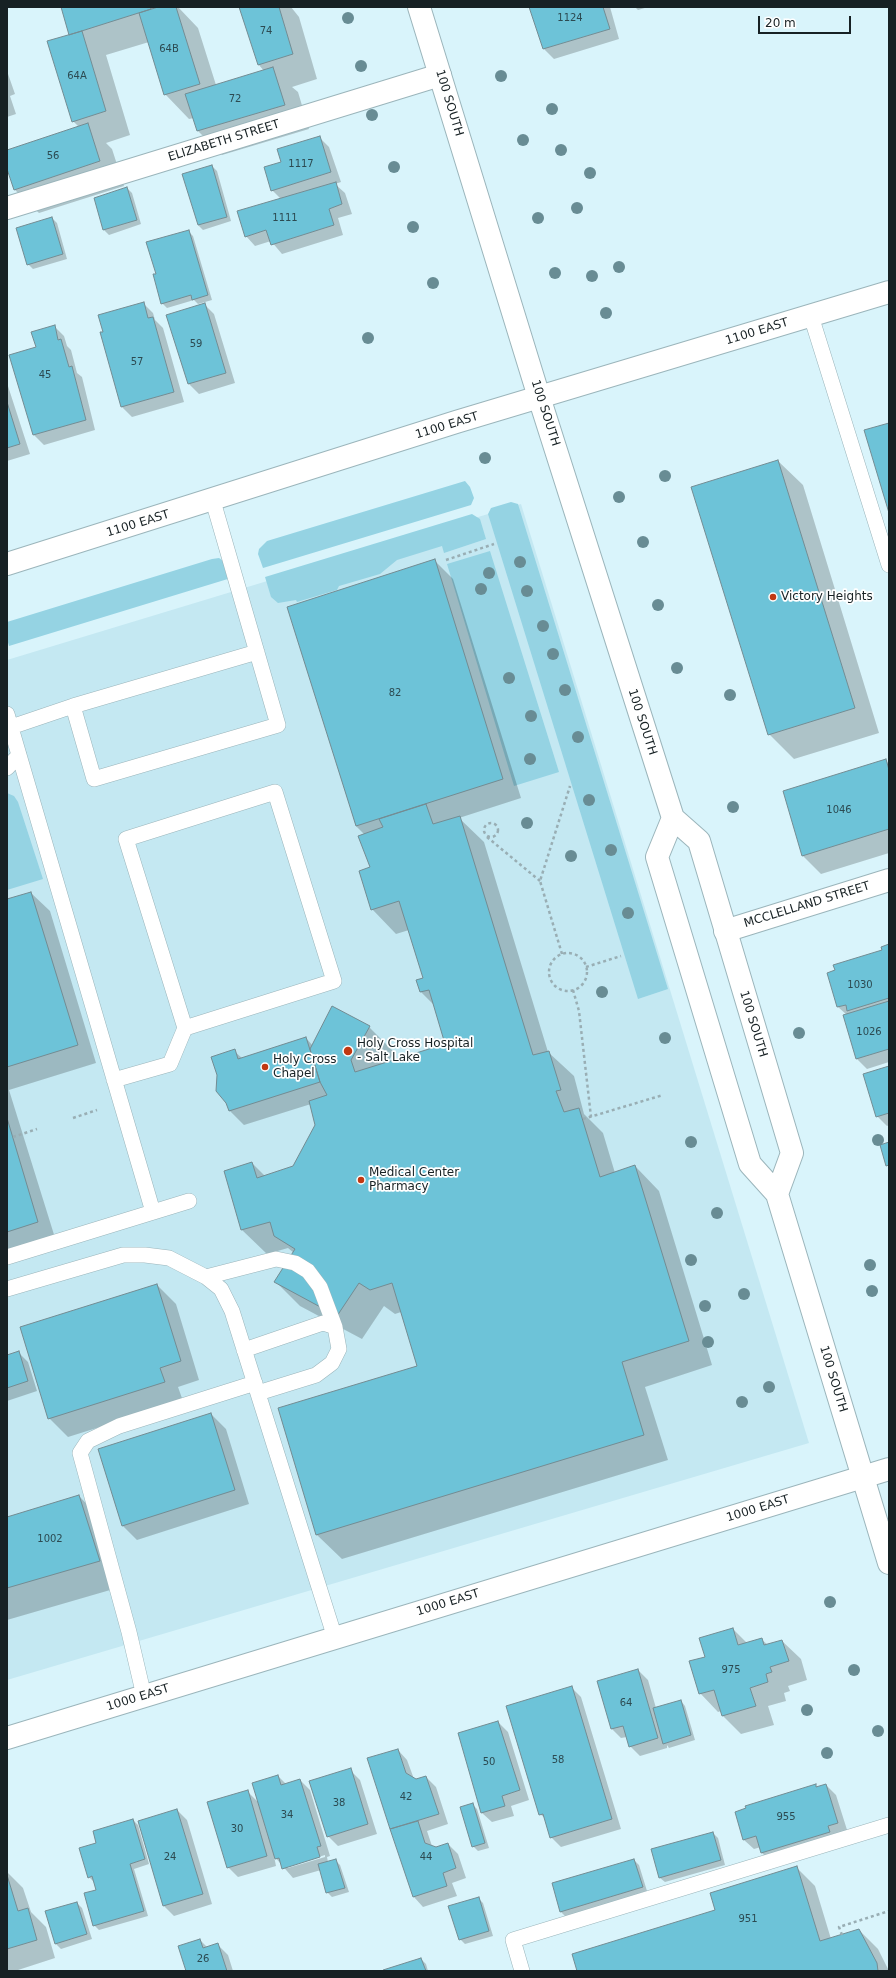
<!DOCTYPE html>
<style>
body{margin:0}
#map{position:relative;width:896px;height:1978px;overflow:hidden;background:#d9f4fb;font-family:"DejaVu Sans",sans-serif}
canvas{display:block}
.frame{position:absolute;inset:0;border:8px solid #172124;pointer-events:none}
.scale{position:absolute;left:758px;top:16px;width:93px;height:18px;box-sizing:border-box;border:2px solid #172124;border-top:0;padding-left:5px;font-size:12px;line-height:14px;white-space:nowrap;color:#172124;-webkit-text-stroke:3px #fff;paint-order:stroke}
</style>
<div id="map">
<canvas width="896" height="1978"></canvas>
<div class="frame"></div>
<div class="scale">20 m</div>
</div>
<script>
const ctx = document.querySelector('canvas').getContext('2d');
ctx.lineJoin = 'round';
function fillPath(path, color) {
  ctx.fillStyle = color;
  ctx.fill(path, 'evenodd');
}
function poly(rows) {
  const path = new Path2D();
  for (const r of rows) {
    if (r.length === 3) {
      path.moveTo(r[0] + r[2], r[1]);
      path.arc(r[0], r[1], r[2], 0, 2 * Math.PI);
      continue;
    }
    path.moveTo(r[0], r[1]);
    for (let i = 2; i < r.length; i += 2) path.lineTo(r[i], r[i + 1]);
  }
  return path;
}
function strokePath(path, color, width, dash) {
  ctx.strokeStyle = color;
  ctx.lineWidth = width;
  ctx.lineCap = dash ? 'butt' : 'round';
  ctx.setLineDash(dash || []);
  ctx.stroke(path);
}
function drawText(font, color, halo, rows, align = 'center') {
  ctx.font = font + ' "DejaVu Sans",sans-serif';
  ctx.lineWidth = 3.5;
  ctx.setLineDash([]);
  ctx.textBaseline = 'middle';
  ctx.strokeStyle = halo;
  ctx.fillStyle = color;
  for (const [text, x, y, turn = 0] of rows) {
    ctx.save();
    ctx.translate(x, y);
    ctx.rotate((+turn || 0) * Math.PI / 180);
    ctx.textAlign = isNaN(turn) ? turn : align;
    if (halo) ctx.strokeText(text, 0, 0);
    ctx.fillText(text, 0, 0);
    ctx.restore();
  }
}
fillPath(poly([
 [521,504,809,1443,7,1680,7,660]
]), '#c4e8f2');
fillPath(poly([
 [465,481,470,487,474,498,471,505,263,568,258,554,259,549,267,541],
 [511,502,518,504,668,989,638,999,488,514,491,508],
 [472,514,480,519,486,539,444,553,442,546,397,560,380,574,339,586,337,590,297,602,296,600,278,603,271,597,265,577],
 [490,551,559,772,514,786,447,564],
 [219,558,226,563,231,578,9,646,7,639,7,622,212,559],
 [7,793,14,796,18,802,43,879,7,890]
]), '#95d3e3');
fillPath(poly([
 [62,7,178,7,198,28,216,85,264,71,259,65,240,7,291,7,299,17,317,79,292,87,298,92,309,129,222,155,198,131,194,118,189,119,165,94,149,42,106,55,130,135,106,143,112,149,124,186,39,213,14,189,7,166,7,151,79,127,73,121,71,35],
 [530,7,610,7,619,39,554,59,544,49],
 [635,7,648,7,638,10],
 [7,71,15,94,10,96,16,114,7,117],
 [319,137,329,147,341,182,335,184,345,193,352,214,338,218,343,235,282,254,271,241,255,246,246,236,281,199,272,190,282,162],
 [212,166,217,171,231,221,203,230,198,225],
 [127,188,132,193,141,224,109,235,104,230,95,198],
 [52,218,57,223,67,259,33,269,28,264],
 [188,231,193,236,212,300,198,304,194,300,167,308,162,303,157,274],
 [143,303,153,313,155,320,163,328,184,402,132,417,122,407,104,332],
 [204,304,214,314,235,383,199,394,189,384,168,316],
 [54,326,64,336,67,346,71,350,77,373,82,377,95,430,44,445,34,435,11,356,37,348],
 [7,383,30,454,7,461],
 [778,461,803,485,879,733,794,759,769,734],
 [434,560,453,579,521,798,459,818,484,842,548,1052,574,1076,584,1114,603,1133,615,1173,635,1166,659,1191,712,1365,645,1387,668,1460,342,1559,317,1535,279,1409,418,1366,401,1312,395,1314,384,1306,362,1339,300,1306,276,1282,294,1253,288,1248,267,1254,242,1230,226,1172,252,1163,265,1176,294,1167,316,1125,311,1104,244,1125,229,1110,234,1051,242,1058,306,1038,313,1046,332,1007,369,1027,394,1052,388,1062,446,1045,435,1006,421,992,424,978,409,930,396,934,372,909,371,867,365,835,356,826,289,607],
 [885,760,889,764,889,853,821,874,802,855],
 [31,893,50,911,96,1063,9,1090,56,1241,7,1255,7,900],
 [889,945,889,1062,867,1069,857,1059,844,1016,847,1015,838,1007,828,974,883,950],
 [889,1067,889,1125,887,1126,877,1116],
 [157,1285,176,1304,199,1380,178,1387,183,1401,68,1437,49,1418],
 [18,1352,28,1362,37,1391,7,1401,7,1356],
 [211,1414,226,1429,249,1504,137,1540,122,1525],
 [79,1496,103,1521,124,1586,7,1620,7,1518],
 [733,1629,747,1643,761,1639,768,1645,782,1641,801,1659,807,1680,788,1686,790,1691,784,1693,786,1701,768,1706,774,1725,741,1734,723,1716,721,1711,718,1712,700,1693,706,1658],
 [638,1670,648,1680,656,1708,681,1701,685,1706,695,1740,669,1748,667,1745,667,1748,640,1756,630,1746,627,1737,621,1738,611,1728],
 [571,1687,581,1697,621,1829,561,1847,551,1837,546,1819,540,1814],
 [498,1722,508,1732,529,1800,511,1806,514,1816,492,1822,482,1813],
 [398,1750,407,1760,414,1779,416,1780,426,1777,436,1787,448,1824,427,1831,432,1846,436,1848,448,1844,458,1854,466,1878,452,1883,457,1896,423,1907,414,1897,369,1759],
 [350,1770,360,1780,377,1834,338,1846,328,1836],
 [278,1776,286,1784,300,1780,310,1790,330,1856,327,1857,328,1862,335,1860,340,1865,349,1892,332,1897,327,1892,321,1870,293,1878,274,1856,276,1866,238,1877,228,1867,247,1791,259,1803],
 [325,1855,325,1857,288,1868,286,1867],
 [815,1785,818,1788,826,1785,836,1795,848,1833,772,1863,762,1853,761,1847,754,1849,744,1840],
 [472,1804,477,1809,489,1848,478,1851,473,1846],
 [177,1810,187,1820,212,1904,174,1916,164,1906,139,1821],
 [133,1820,138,1825,149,1864,134,1869,148,1916,99,1930,94,1925,97,1891,94,1882,89,1877,98,1844],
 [713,1833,718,1838,725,1865,665,1882,660,1878],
 [634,1860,639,1865,647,1891,566,1917,561,1912,553,1884],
 [796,1867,815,1886,831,1939,859,1930,878,1949,889,1971,578,1971,716,1910],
 [7,1872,23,1888,31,1912,46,1927,55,1958,15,1971,7,1971],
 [478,1898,483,1903,493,1936,465,1944,460,1939],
 [77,1903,82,1908,92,1939,61,1949,56,1944,47,1912],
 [200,1940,208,1948,218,1945,228,1955,233,1971,187,1971],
 [421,1959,426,1964,428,1971,385,1971]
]), '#0003');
const building = poly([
 [61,7,151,7,151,9,69,35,61,7],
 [158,7,176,7,200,84,164,95,139,13,158,7],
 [239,7,279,7,293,54,258,65,239,7],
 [529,7,603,7,610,29,543,49,529,7],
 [82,31,106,111,72,122,47,41,82,31],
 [273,67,285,105,197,131,185,94,273,67],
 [88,123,100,161,14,190,7,169,7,150,88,123],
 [320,136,331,172,271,191,264,167,281,162,277,149,320,136],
 [212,165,227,217,198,225,182,174,212,165],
 [336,182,342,204,329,209,334,225,271,245,266,230,245,237,237,211,336,182],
 [127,187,137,220,103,230,94,198,127,187],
 [52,217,63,254,27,265,16,228,52,217],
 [189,230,208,295,192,300,191,295,161,304,153,274,156,274,146,242,189,230],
 [144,302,148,318,153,317,174,392,121,407,100,332,103,332,98,315,144,302],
 [205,303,226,373,188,384,166,315,205,303],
 [55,325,58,340,61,339,69,367,72,366,86,420,33,435,9,355,36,347,31,332,55,325],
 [7,402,20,444,7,448,7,402],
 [889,423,889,513,864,430,889,423],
 [778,460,855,708,768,735,691,487,778,460],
 [435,559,503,779,356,826,287,607,435,559],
 [886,759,889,770,889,829,802,856,783,791,886,759],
 [426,804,433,824,460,816,533,1055,549,1051,561,1090,556,1091,564,1112,579,1108,600,1177,635,1165,689,1341,622,1362,644,1435,316,1535,278,1408,417,1366,392,1283,370,1290,359,1283,337,1316,274,1282,295,1249,274,1236,270,1222,241,1230,224,1171,252,1162,257,1178,293,1166,315,1125,309,1101,327,1095,320,1082,310,1049,332,1006,370,1026,351,1060,355,1072,445,1044,429,990,420,992,416,980,423,978,399,901,371,910,359,871,370,867,358,836,383,827,379,819,426,804],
 [31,892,78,1045,7,1067,7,899,31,892],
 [889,944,889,998,847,1011,846,1005,837,1007,827,973,835,970,833,965,882,950,881,947,889,944],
 [889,1001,889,1049,856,1059,843,1015,889,1001],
 [306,1037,320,1082,229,1111,226,1103,216,1091,217,1075,211,1057,235,1049,238,1059,306,1037],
 [889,1066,889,1113,876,1117,863,1074,889,1066],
 [7,1118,38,1222,7,1232,7,1118],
 [889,1142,889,1165,886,1166,880,1145,889,1142],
 [157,1284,181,1361,160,1368,165,1382,48,1419,20,1327,157,1284],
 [19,1351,28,1381,7,1388,7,1355,19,1351],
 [211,1413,235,1490,122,1526,98,1449,211,1413],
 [79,1495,100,1561,7,1588,7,1517,79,1495],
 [733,1628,738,1645,762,1638,764,1645,782,1640,789,1661,770,1667,772,1672,766,1674,768,1682,750,1688,756,1706,722,1716,714,1690,699,1694,689,1661,705,1657,699,1638,733,1628],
 [638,1669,658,1738,629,1747,623,1726,611,1729,597,1681,638,1669],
 [572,1686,612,1819,550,1838,543,1814,539,1815,506,1706,572,1686],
 [681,1700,691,1735,663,1744,653,1708,681,1700],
 [498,1721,520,1790,502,1796,505,1806,481,1813,458,1733,498,1721],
 [398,1749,406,1773,416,1779,426,1776,439,1814,390,1829,367,1758,398,1749],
 [351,1768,368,1824,327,1837,309,1781,351,1768],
 [278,1775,281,1785,300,1779,321,1846,317,1847,320,1857,282,1869,279,1858,275,1859,252,1783,278,1775],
 [816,1784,816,1787,826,1784,838,1823,828,1826,830,1832,761,1853,756,1836,743,1840,735,1812,746,1808,745,1806,816,1784],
 [248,1790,267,1856,227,1868,207,1802,248,1790],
 [473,1803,485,1843,472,1847,460,1807,473,1803],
 [177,1809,203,1894,163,1906,138,1821,177,1809],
 [133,1819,145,1859,130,1864,144,1911,93,1926,84,1893,96,1890,92,1876,88,1878,79,1848,96,1843,93,1831,133,1819],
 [418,1821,425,1843,436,1847,448,1843,456,1868,443,1873,447,1886,413,1897,390,1829,418,1821],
 [713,1832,721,1860,659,1878,651,1849,713,1832],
 [336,1859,345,1888,326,1893,318,1864,336,1859],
 [634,1859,643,1887,560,1912,552,1883,634,1859],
 [797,1866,820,1941,859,1929,877,1963,878,1971,577,1971,572,1954,715,1910,710,1893,797,1866],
 [7,1875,18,1911,28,1908,37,1940,7,1949,7,1875],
 [479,1897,489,1931,459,1940,448,1906,479,1897],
 [77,1902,87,1934,55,1944,45,1911,77,1902],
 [200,1939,203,1948,218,1943,227,1971,186,1971,178,1946,200,1939],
 [421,1958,426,1971,384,1971,383,1970,421,1958]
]);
fillPath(building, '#6dc3d8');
strokePath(building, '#738c93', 1);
const service = poly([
 [811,316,889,565],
 [73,706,94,779,278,725,213,501],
 [7,714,153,1212],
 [11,727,73,706,257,652],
 [7,768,19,755],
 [114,1080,170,1064,185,1028,126,839,275,792,334,981,185,1028],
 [7,1257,189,1201],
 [206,1277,276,1259,295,1263,308,1271,320,1287,335,1327],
 [7,1289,123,1255,145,1255,169,1258,206,1277,221,1289,232,1311,335,1638],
 [244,1350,323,1323,335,1327,339,1349,332,1363,316,1375,258,1393],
 [144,1696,129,1632,80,1453,88,1441,119,1426,255,1383],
 [522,1971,513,1940,889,1825]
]);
const minor = poly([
 [7,208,440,75],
 [7,564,456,422,889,292],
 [725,931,889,880],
 [7,1738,889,1469]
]);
const secondary = poly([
 [419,7,539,397,673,818,699,841,792,1153,777,1194],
 [673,818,657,857,750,1164,777,1194,889,1563]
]);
strokePath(service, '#9bb5bb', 16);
strokePath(minor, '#9bb5bb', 24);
strokePath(secondary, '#9bb5bb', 24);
strokePath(poly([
 [446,560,494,544],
 [491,830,7],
 [487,837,540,881],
 [568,972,19],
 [562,954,540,881,570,786],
 [586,967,621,956],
 [573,990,579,1011,591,1117],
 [73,1118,97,1110],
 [583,1119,663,1095],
 [13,1137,37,1129],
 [842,1935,839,1927,889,1911]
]), '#99aeb4', 2.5, [3, 3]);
strokePath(service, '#fff', 15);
strokePath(minor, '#fff', 22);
strokePath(secondary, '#fff', 22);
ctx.fillStyle = '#688c94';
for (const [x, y] of [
 [348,18],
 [361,66],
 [501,76],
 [552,109],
 [372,115],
 [523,140],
 [561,150],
 [394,167],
 [590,173],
 [577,208],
 [538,218],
 [413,227],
 [619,267],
 [555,273],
 [592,276],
 [433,283],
 [606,313],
 [368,338],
 [485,458],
 [665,476],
 [619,497],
 [643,542],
 [520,562],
 [489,573],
 [481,589],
 [527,591],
 [658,605],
 [543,626],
 [553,654],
 [677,668],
 [509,678],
 [565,690],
 [730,695],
 [531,716],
 [578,737],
 [530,759],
 [589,800],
 [733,807],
 [527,823],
 [611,850],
 [571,856],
 [628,913],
 [602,992],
 [799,1033],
 [665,1038],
 [878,1140],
 [691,1142],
 [717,1213],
 [691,1260],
 [870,1265],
 [872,1291],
 [744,1294],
 [705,1306],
 [708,1342],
 [769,1387],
 [742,1402],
 [830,1602],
 [854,1670],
 [807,1710],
 [878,1731],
 [827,1753]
]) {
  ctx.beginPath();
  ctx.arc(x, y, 6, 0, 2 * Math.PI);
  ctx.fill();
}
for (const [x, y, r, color] of [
 [773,597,4,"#c13812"],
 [348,1051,5,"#c13812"],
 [265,1067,4,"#c13812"],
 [361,1180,4,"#c13812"]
]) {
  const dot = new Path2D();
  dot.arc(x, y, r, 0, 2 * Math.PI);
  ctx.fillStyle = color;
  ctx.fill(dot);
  strokePath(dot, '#fff', 1.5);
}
drawText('10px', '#2c4a51', null, [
 ["1124",570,18],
 ["74",266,31],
 ["64B",169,49],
 ["64A",77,76],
 ["72",235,99],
 ["56",53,156],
 ["1117",301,164],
 ["1111",285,218],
 ["59",196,344],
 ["57",137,362],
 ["45",45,375],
 ["82",395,693],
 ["1046",839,810],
 ["1030",860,985],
 ["1026",869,1032],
 ["1002",50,1539],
 ["975",731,1670],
 ["64",626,1703],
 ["58",558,1760],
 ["50",489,1762],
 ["42",406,1797],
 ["38",339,1803],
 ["34",287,1815],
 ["955",786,1817],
 ["30",237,1829],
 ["24",170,1857],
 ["44",426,1857],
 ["951",748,1919],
 ["26",203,1959]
]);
drawText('12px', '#172124', '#fff', [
 ["100 SOUTH",449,103,73],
 ["ELIZABETH STREET",224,141,-17],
 ["1100 EAST",757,332,-17],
 ["100 SOUTH",545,413,72],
 ["1100 EAST",447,426,-17],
 ["1100 EAST",138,524,-17],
 ["100 SOUTH",642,722,72],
 ["MCCLELLAND STREET",807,905,-17],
 ["100 SOUTH",753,1024,73],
 ["100 SOUTH",833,1379,73],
 ["1000 EAST",758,1509,-17],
 ["1000 EAST",448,1603,-17],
 ["1000 EAST",138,1698,-17]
]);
drawText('12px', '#172124', '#fff', [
 ["Victory Heights",781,597],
 ["Holy Cross Hospital",357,1044],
 ["- Salt Lake",357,1058],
 ["Holy Cross",273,1060],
 ["Chapel",273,1074],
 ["Medical Center",369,1173],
 ["Pharmacy",369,1187]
], 'left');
</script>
